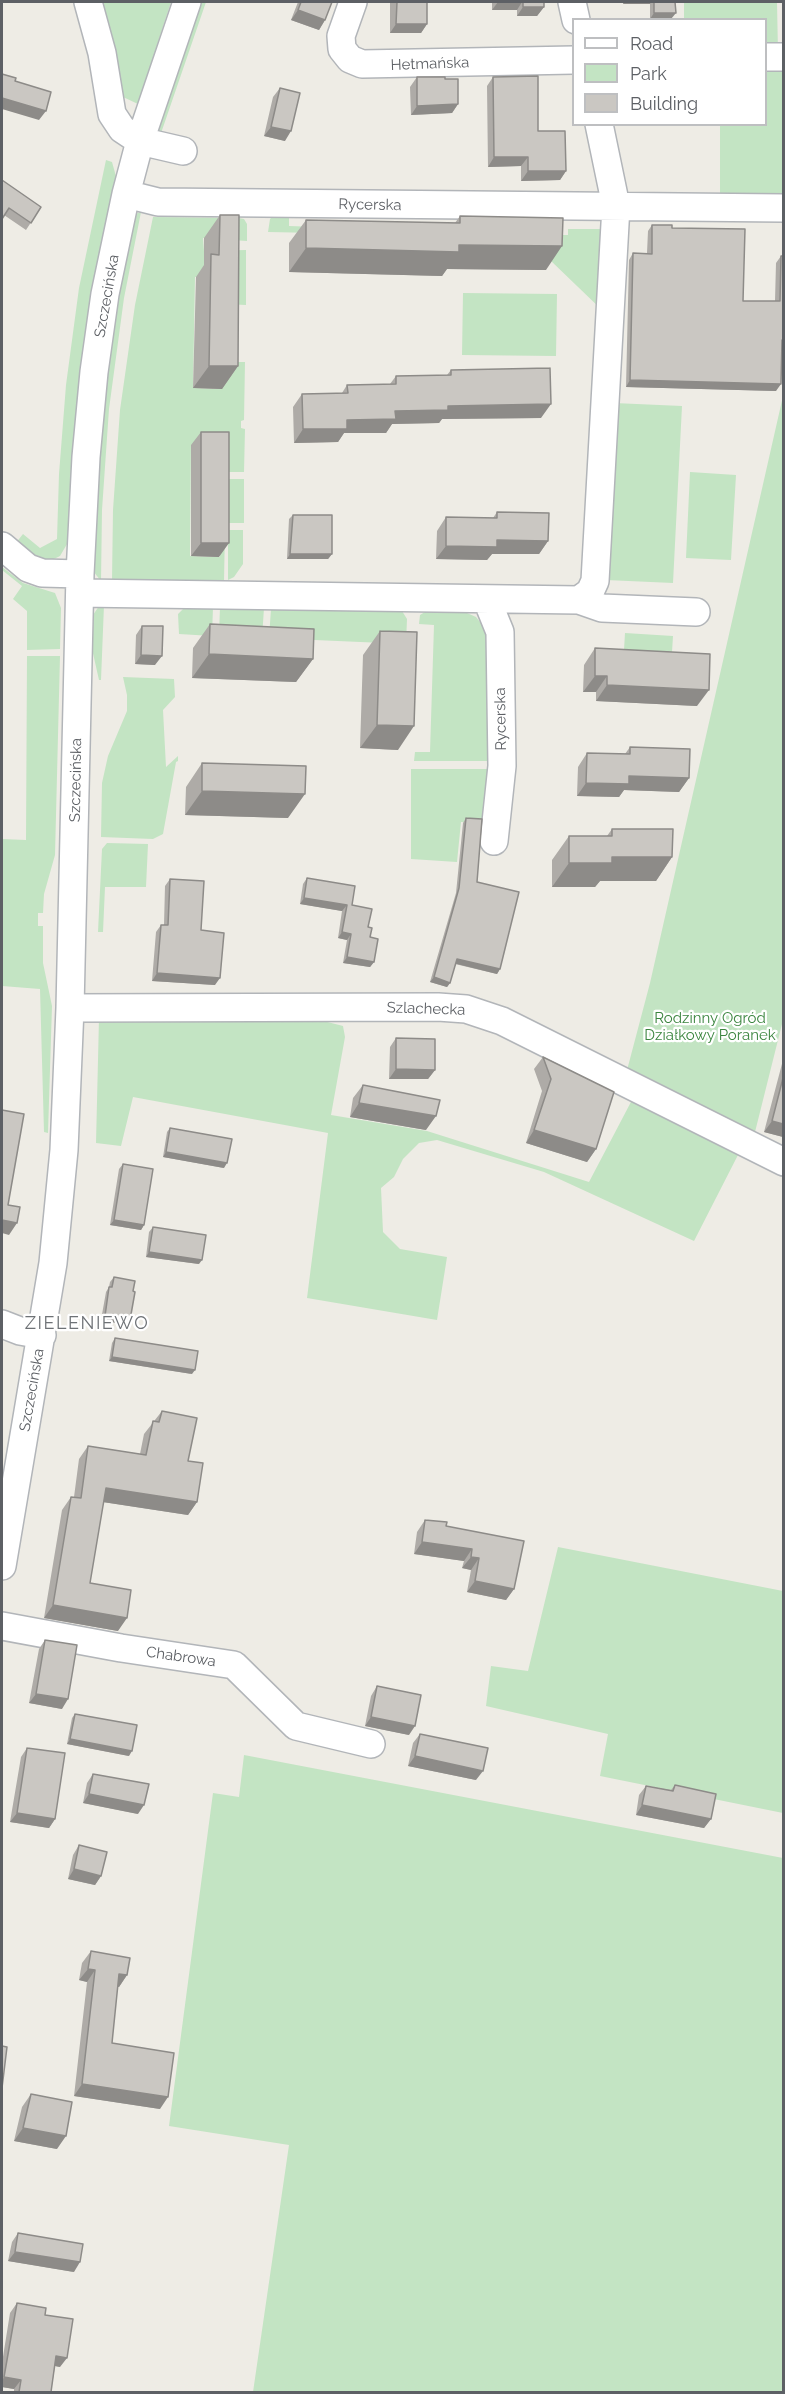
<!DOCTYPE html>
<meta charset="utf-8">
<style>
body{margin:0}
#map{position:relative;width:785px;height:2394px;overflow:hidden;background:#eeece5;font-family:Raleway,sans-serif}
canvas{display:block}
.frame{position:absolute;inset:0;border:3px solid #5d6065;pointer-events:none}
.legend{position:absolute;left:572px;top:18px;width:195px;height:108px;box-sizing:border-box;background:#fff;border:2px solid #bebfc1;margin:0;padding:8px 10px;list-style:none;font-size:18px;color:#5d6065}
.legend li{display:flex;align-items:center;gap:12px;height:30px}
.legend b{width:30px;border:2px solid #bebfc1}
</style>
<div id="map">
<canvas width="785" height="2394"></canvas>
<div class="frame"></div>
<ul class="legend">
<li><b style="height:8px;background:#fff"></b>Road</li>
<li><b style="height:16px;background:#c3e4c3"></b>Park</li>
<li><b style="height:16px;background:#cac7c2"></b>Building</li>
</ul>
</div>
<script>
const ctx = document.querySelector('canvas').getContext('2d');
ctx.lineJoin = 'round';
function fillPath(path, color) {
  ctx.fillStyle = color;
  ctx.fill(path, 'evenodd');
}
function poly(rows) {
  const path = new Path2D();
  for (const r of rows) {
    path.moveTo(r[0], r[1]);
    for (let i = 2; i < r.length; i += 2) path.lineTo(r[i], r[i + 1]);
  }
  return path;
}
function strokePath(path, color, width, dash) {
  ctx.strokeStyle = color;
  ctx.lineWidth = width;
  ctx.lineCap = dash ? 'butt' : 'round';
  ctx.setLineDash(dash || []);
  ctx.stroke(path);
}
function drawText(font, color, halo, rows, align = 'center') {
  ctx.font = font + ' Raleway,sans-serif';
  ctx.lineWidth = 4.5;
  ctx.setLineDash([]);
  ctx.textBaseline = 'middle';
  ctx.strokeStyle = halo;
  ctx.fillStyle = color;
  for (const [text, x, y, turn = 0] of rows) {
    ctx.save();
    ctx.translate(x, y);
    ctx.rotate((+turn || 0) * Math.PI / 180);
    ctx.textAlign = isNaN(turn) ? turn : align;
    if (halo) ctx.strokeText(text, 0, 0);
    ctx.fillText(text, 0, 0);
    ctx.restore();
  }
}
fillPath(poly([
 [97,2,171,2,138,104,123,97],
 [198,2,206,2,159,139,156,135],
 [684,2,777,2,778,53,766,53,766,20,684,19],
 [783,62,783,201,720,200,720,125,766,124,766,63],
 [106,160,112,162,117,180,70,539,60,556,50,561,42,563,15,544,23,534,40,548,57,539,59,474,66,385,79,288],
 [141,212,124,298,109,409,102,510,101,581,93,571,93,510,109,336,135,214],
 [289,213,289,226,318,227,318,233,268,232,270,219,275,214],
 [153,217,239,218,244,219,247,224,247,241,203,238,204,251,246,250,246,305,224,304,225,277,195,277,193,388,222,389,223,362,245,362,244,420,241,421,241,428,245,429,244,472,220,472,220,445,191,445,190,556,220,557,220,530,225,530,224,581,112,580,113,510,120,410,135,305],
 [568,229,608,229,604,312,550,260,551,235,568,235],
 [463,293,557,294,556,356,462,355],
 [783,396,784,1016,754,1136,626,1074,650,983],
 [614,403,682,406,673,583,606,580],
 [690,472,736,475,731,560,686,558],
 [220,479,244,479,244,523,220,523],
 [228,530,243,530,243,564,234,577,228,580],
 [2,567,23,583,55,593,61,608,60,649,27,650,27,611,13,599,22,586,2,570],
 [104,605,101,680,99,680,90,640,91,618,99,606],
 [185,607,213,607,212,636,179,634,178,614],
 [220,607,264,608,262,638,219,636],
 [271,609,398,610,402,611,407,619,406,644,269,638],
 [428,610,467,613,476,617,489,633,494,761,414,761,415,752,430,752,434,625,419,624,420,615],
 [625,633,673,636,672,652,624,650],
 [27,656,60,656,55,855,44,894,43,913,38,913,38,926,43,926,43,963,52,1006,48,1133,44,1132,40,989,2,986,2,839,26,840],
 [123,677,174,679,175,697,163,710,166,767,178,756,178,761,176,762,163,834,153,839,101,837,102,783,108,756,127,711,127,695],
 [411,769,489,769,482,823,461,822,457,862,411,859],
 [107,843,148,844,146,887,105,887,103,932,98,932,102,849],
 [99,1018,312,1018,343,1026,345,1037,331,1115,427,1131,589,1182,632,1100,739,1153,694,1241,544,1172,437,1140,419,1143,403,1159,394,1177,381,1188,383,1232,400,1249,447,1257,437,1320,307,1298,328,1133,133,1097,121,1146,96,1143],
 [558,1547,783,1591,783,1813,600,1776,608,1734,486,1706,491,1666,528,1671],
 [244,1755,783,1858,783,2392,253,2392,289,2145,169,2126,213,1793,239,1797]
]), '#c3e4c3');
const minor = poly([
 [88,2,102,53,112,114,122,129,140,141,183,151],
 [353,2,341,36,342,49,350,59,362,64,574,60],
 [572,2,576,20],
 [766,57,784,57],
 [126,194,158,202,784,208],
 [2,546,28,568,42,573,80,574],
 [80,593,579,600,602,608,696,612],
 [487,600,500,632,502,766,494,841],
 [579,600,590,592,595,581,616,206,599,124],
 [70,1008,438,1007,466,1009,502,1021,784,1162],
 [2,1324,20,1331,42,1335],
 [2,1566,53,1263,64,1150,70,1008,80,574,86,457,94,372,105,294,126,194,140,141,187,2],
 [2,1626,121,1648,234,1665,296,1726,371,1744]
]);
strokePath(minor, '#b2b5b9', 30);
strokePath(minor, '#fff', 27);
fillPath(poly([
 [298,2,332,2,325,20,319,30,291,20],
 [390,2,427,2,427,24,421,33,390,33],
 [492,2,544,2,544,7,537,16,517,16,517,10,492,10],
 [623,2,675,2,671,19,650,19,650,4,623,4],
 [417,77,445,79,458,104,452,113,411,115,410,87],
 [493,77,538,131,566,171,560,180,521,181,521,166,488,167,487,86],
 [280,88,285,141,264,136,273,97],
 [2,180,41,207,26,230,4,215],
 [220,215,238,366,222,389,193,388,196,277,204,265,204,238],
 [460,216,546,270,447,269,442,276,289,272,289,243,306,220,455,223],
 [652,225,672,228,743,301,775,301,776,263,781,256,783,256,783,346,782,346,776,391,626,387,629,260,633,253,647,253,648,231],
 [451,370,541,418,442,419,439,423,392,424,386,433,344,433,338,442,294,443,293,407,302,394,342,393,347,385,390,384,396,376,447,375],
 [201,432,219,557,191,556,191,445],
 [497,512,548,541,539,554,492,554,487,560,436,559,437,531,446,517,493,518],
 [293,515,332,554,328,559,287,559,289,519],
 [210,624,313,659,296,682,192,678,193,648],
 [142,626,155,665,135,664,136,635],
 [380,631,398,750,360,748,363,655],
 [595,648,697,706,596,701,596,692,583,692,584,665],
 [630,747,689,778,679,792,624,790,619,797,577,796,578,767,587,753,625,754],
 [202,763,288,818,185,815,186,787],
 [466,818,477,882,500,969,497,974,455,964,450,983,447,987,430,982,456,893,463,823],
 [612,829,672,857,656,881,600,881,595,887,552,887,552,860,569,836,607,836],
 [307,878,352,905,368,927,374,962,370,967,343,963,347,940,338,938,342,911,300,904,303,884],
 [170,879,201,930,215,985,152,981,156,932,161,925,164,925,165,886],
 [396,1038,435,1070,428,1079,389,1079,390,1047],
 [543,1057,596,1149,587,1162,526,1143,542,1091,534,1069],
 [783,1060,783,1137,764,1132],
 [363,1085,426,1130,350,1117,353,1098],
 [170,1128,224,1168,163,1157,167,1132],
 [123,1164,144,1225,141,1230,110,1225,119,1169],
 [153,1227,199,1264,146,1257,149,1232],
 [114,1277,127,1325,101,1320,106,1292,109,1287,110,1282],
 [115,1338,192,1374,109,1361,112,1343],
 [162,1411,188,1461,197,1502,188,1515,103,1502,90,1583,118,1631,44,1618,62,1510,71,1497,74,1497,79,1459,88,1446,140,1454,144,1434],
 [425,1520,446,1526,514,1589,506,1600,467,1592,471,1570,462,1568,464,1561,414,1554,417,1532],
 [45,1640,62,1709,29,1703,39,1649],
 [377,1686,409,1735,365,1726,371,1696],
 [75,1714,129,1756,67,1744,72,1718],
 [420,1734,476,1780,408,1766,413,1743],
 [27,1748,55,1819,49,1828,10,1822,21,1757],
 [93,1774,138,1814,83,1803,87,1783],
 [675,1785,711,1819,704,1828,636,1815,639,1795,646,1786,671,1790],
 [79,1845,101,1876,95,1885,68,1879,73,1855],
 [91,1951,127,1975,119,1987,117,1986,112,2043,160,2109,74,2096,87,1982,79,1980,82,1963],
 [31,2094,57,2149,14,2141,22,2107],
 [18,2233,74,2272,8,2261,12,2242],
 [17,2303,45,2315,60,2367,55,2366,51,2392,14,2392,14,2389,2,2387,2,2363,10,2313]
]), '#aeaba7');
fillPath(poly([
 [498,2,522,2,517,10,492,10],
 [625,2,651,2,650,4,623,4],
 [523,7,544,7,537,16,517,16],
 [298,10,325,20,319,30,291,20],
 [654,13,676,13,671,19,650,19],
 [396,24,427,24,421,33,390,33],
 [2,98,46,111,39,120,2,109],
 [458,104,452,113,411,115,417,106],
 [271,127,291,131,285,141,264,136],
 [494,157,528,157,521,166,488,167],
 [528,171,566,171,560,180,521,181],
 [459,245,562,246,546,270,447,269,442,276,289,272,306,248],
 [209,366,238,366,222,389,193,388],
 [630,380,781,384,776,391,626,387],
 [551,404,541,418,442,419,439,423,392,424,386,433,344,433,338,442,294,443,303,429,395,411,448,406],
 [497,540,548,541,539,554,492,554,487,560,436,559,446,546],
 [201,543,229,543,219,557,191,556],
 [290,554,332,554,328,559,287,559],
 [209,654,313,659,296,682,192,678],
 [141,655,162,656,155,665,135,664],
 [595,676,607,676,596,692,583,692],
 [607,685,709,690,697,706,596,701],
 [377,725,414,726,398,750,360,748],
 [629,776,689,778,679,792,624,790,619,797,577,796,586,783],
 [202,791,305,794,288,818,185,815],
 [612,857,672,857,656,881,600,881,595,887,552,887,569,863],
 [304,898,347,905,342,911,300,904],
 [342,932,351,934,347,940,338,938],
 [347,957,374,962,370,967,343,963],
 [457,959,500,969,497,974,453,963],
 [157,973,220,978,215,985,152,981],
 [434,977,450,983,447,987,430,982],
 [396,1069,435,1070,428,1079,389,1079],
 [359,1103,436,1116,426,1130,350,1117],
 [772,1121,783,1124,783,1137,764,1132],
 [534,1130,596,1149,587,1162,526,1143],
 [166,1152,227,1163,224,1168,163,1157],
 [2,1220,17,1223,9,1235,2,1233],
 [114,1220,144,1225,141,1230,110,1225],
 [149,1252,202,1260,199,1264,146,1257],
 [105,1316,130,1320,127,1325,101,1320],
 [112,1357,195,1370,192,1374,109,1361],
 [106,1488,197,1502,188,1515,96,1501],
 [422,1542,472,1549,464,1561,414,1554],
 [471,1557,479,1558,471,1570,462,1568],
 [475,1581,514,1589,506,1600,467,1592],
 [53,1605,127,1618,118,1631,44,1618],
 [36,1694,68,1699,62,1709,29,1703],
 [371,1717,415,1726,409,1735,365,1726],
 [70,1739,132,1751,129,1756,67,1744],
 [415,1756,483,1771,476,1780,408,1766],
 [89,1794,144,1805,138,1814,83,1803],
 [642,1805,711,1819,704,1828,636,1815],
 [17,1813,55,1819,49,1828,10,1822],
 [74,1869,101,1876,95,1885,68,1879],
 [88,1969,95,1970,87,1982,79,1980],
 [119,1974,127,1975,119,1987,110,1985],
 [82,2084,168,2097,160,2109,74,2096],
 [23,2128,66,2136,57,2149,14,2141],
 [15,2252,80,2262,74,2272,8,2261],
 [56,2356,67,2358,60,2367,50,2365],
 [4,2377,21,2380,14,2389,2,2387,2,2381]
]), '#8d8b88');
const building = poly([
 [301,2,332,2,325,20,298,10,301,2],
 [397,2,427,2,427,24,396,24,397,2],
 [523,2,544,2,544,7,523,7,523,2],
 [654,2,675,2,676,13,654,13,654,2],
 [2,74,16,78,15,81,51,92,46,111,2,98,2,74],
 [538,76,538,131,565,131,566,171,528,171,528,157,494,157,493,77,538,76],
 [417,77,445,77,445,79,458,79,458,104,417,106,417,77],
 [280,88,300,93,291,131,271,127,280,88],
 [2,180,41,207,31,223,9,208,2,219,2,180],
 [220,215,239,215,238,366,209,366,211,254,219,255,220,215],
 [460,216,563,218,562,246,459,245,459,252,306,248,306,220,460,223,460,216],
 [652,225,672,225,672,228,745,229,743,301,780,301,781,256,783,256,783,340,782,340,781,384,630,380,633,253,652,254,652,225],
 [550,368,551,404,448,406,448,410,395,411,396,419,347,420,347,429,303,429,302,394,348,393,347,385,396,384,396,376,451,375,451,370,550,368],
 [201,432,229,432,229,543,201,543,201,432],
 [497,512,549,513,548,541,497,540,497,547,446,546,446,517,497,518,497,512],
 [293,515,332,515,332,554,290,554,293,515],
 [210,624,314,629,313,659,209,654,210,624],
 [142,626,163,626,162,656,141,655,142,626],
 [380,631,417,632,414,726,377,725,380,631],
 [595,648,710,654,709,690,607,685,607,676,595,676,595,648],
 [630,747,690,749,689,778,629,776,629,784,586,783,587,753,630,754,630,747],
 [202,763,306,766,305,794,202,791,202,763],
 [466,818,482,819,477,882,519,892,500,969,457,959,450,983,434,977,459,888,466,818],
 [612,829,673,829,672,857,612,857,612,863,569,863,569,836,612,836,612,829],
 [307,878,355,886,352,905,372,909,368,927,372,928,370,937,378,939,374,962,347,957,351,934,342,932,347,905,304,898,307,878],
 [170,879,204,881,201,930,224,933,220,978,157,973,161,925,168,925,170,879],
 [396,1038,435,1039,435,1070,396,1069,396,1038],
 [543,1057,614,1092,596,1149,534,1130,551,1079,543,1057],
 [783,1078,783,1124,772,1121,783,1078],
 [363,1085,440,1100,436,1116,359,1103,363,1085],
 [2,1110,24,1114,8,1205,20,1207,17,1223,2,1220,2,1110],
 [170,1128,232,1139,227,1163,166,1152,170,1128],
 [123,1164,153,1169,144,1225,114,1220,123,1164],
 [153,1227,206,1235,202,1260,149,1252,153,1227],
 [114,1277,135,1281,133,1291,135,1292,130,1320,105,1316,109,1287,112,1287,114,1277],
 [115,1338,198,1351,195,1370,112,1357,115,1338],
 [162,1411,197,1418,188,1461,203,1463,197,1502,106,1488,90,1583,131,1590,127,1618,53,1605,71,1497,81,1498,88,1446,146,1455,153,1421,159,1422,162,1411],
 [425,1520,447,1522,446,1526,524,1541,514,1589,475,1581,479,1558,471,1557,472,1549,422,1542,425,1520],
 [45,1640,77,1645,68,1699,36,1694,45,1640],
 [377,1686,421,1695,415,1726,371,1717,377,1686],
 [75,1714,137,1725,132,1751,70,1739,75,1714],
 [420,1734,488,1748,483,1771,415,1756,420,1734],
 [27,1748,65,1753,55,1819,17,1813,27,1748],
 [93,1774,149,1784,144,1805,89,1794,93,1774],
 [675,1785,716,1794,711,1819,642,1805,646,1786,673,1791,675,1785],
 [79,1845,107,1852,101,1876,74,1869,79,1845],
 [91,1951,130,1958,127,1975,119,1974,112,2043,174,2053,168,2097,82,2084,95,1970,88,1969,91,1951],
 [2,2046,7,2047,2,2088,2,2046],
 [31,2094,72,2102,66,2136,23,2128,31,2094],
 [18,2233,83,2244,80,2262,15,2252,18,2233],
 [17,2303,46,2308,45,2315,73,2319,67,2358,56,2356,51,2392,19,2392,21,2380,4,2377,17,2303]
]);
fillPath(building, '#cac7c2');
strokePath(building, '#8d8b88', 1.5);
drawText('15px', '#5d6065', '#fff', [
 ["Hetmańska",430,64,-2],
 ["Rycerska",370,205,1],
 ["Szczecińska",107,296,-80],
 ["Rycerska",501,719,-91],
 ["Szczecińska",76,780,-89],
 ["Szlachecka",426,1009,2],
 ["Szczecińska",32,1390,-80],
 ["Chabrowa",181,1657,8]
]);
drawText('15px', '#3b853f', '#fff', [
 ["Rodzinny Ogród",710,1018],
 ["Działkowy Poranek",710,1035]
]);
ctx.letterSpacing = '1.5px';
drawText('18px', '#6e7276', '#fff', [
 ["ZIELENIEWO",87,1324]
]);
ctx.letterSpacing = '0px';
</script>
